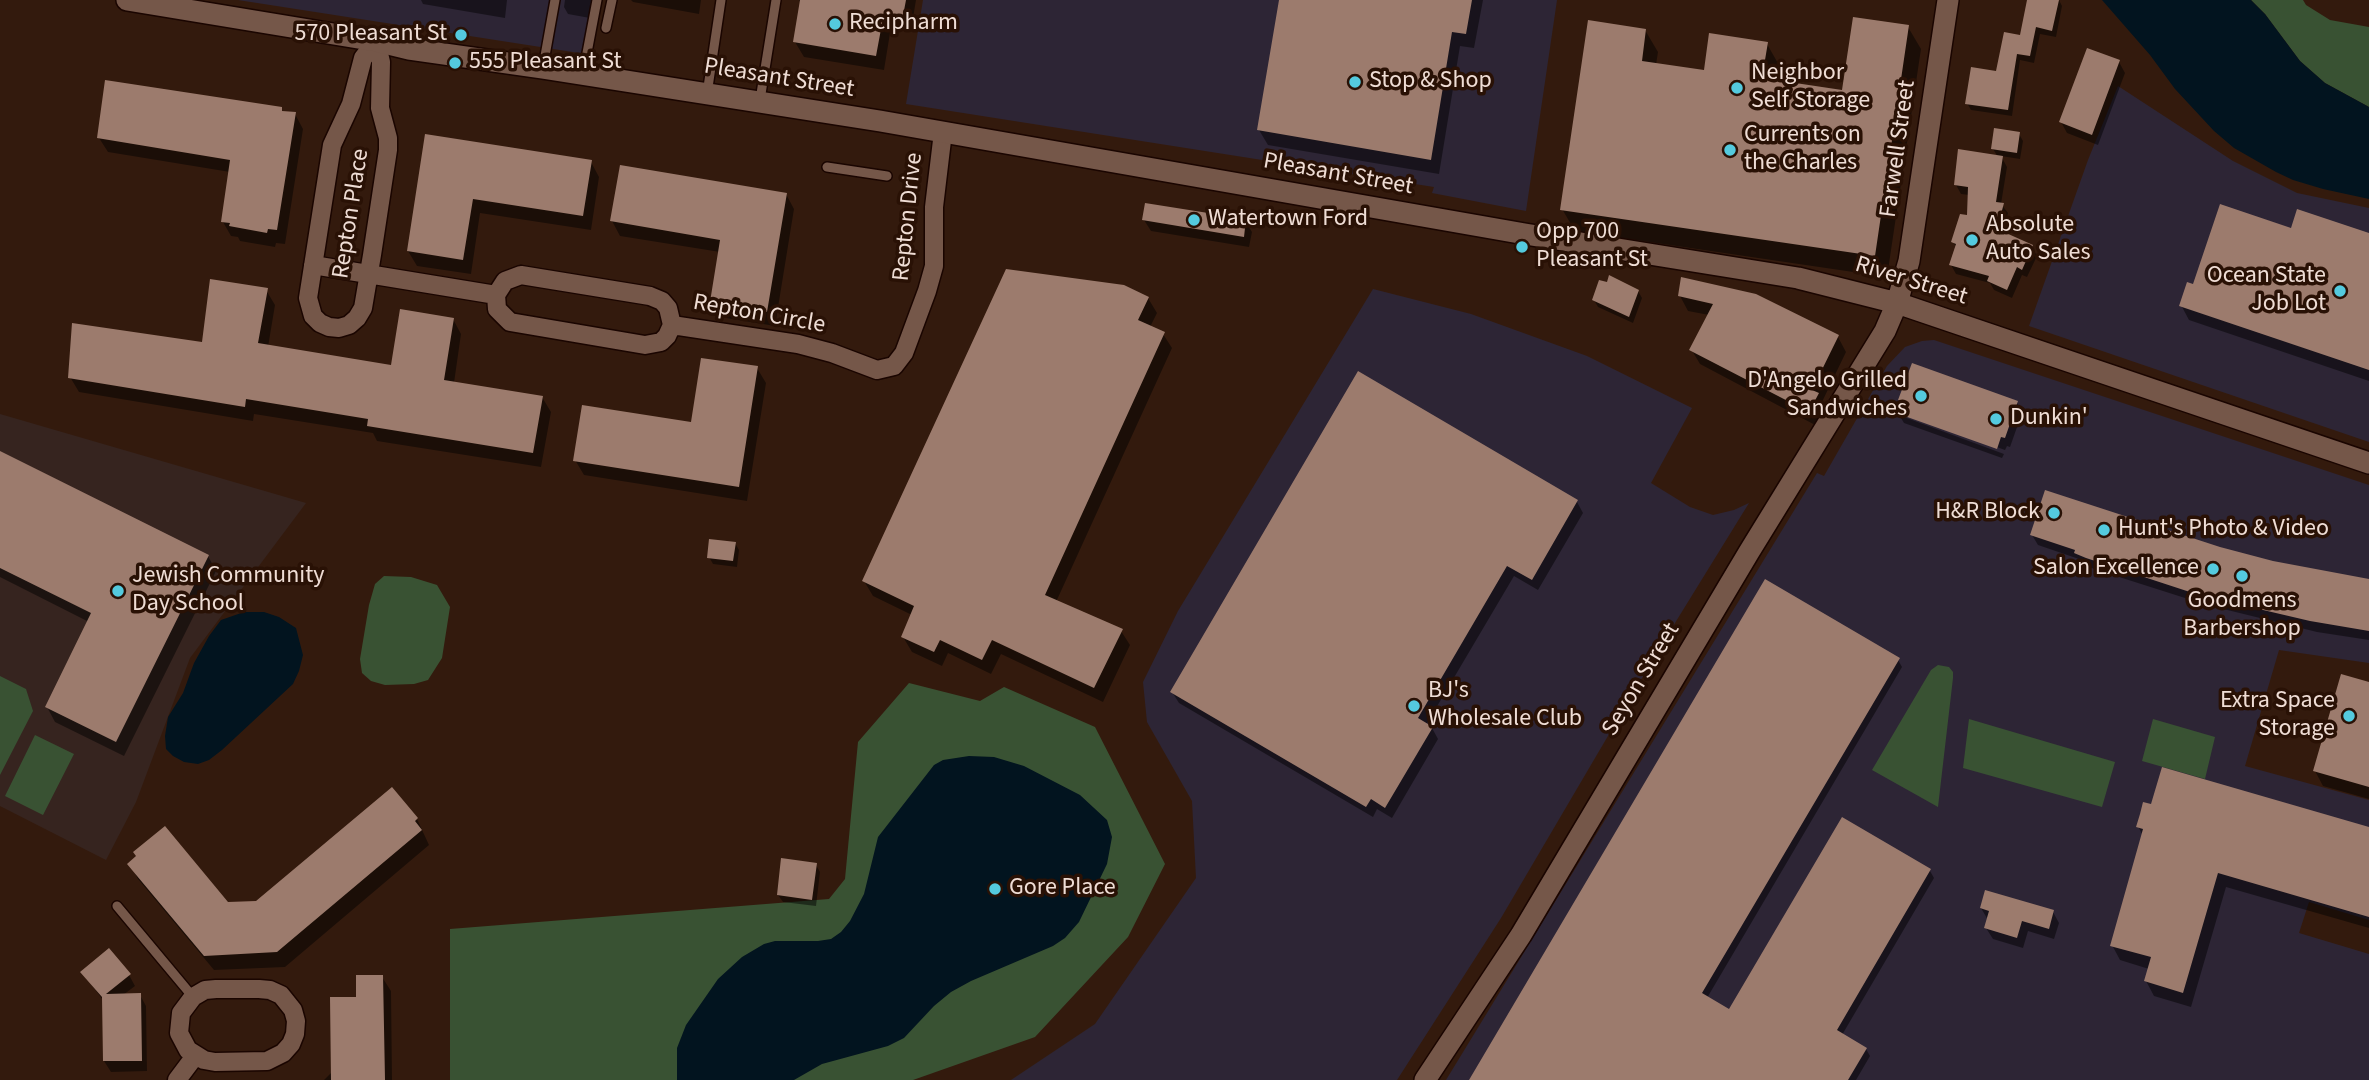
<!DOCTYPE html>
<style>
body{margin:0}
canvas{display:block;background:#331a0d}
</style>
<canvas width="2369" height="1080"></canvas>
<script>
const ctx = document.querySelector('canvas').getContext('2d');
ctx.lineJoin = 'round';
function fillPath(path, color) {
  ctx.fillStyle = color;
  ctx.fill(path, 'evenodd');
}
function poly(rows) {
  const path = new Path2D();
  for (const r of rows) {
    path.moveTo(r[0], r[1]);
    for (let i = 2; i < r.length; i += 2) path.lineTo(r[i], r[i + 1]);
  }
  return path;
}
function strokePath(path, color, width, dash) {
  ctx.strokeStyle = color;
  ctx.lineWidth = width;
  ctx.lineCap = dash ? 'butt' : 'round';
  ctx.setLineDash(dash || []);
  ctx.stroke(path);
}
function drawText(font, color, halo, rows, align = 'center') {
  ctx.font = font + ' "Source Sans 3",sans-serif';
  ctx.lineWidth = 7;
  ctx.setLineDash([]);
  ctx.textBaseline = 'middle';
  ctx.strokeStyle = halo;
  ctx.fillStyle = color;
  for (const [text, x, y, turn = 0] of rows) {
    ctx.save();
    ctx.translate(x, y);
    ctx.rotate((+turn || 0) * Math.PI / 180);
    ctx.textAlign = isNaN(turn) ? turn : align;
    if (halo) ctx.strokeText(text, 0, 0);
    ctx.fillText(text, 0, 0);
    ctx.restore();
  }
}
fillPath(poly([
 [238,0,601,0,592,55],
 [923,0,1557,0,1526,211,1432,193,1434,187,906,104],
 [2118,86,2233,161,2297,193,2369,208,2369,442,2029,326,2088,160],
 [1373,289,1471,314,1587,356,1692,408,1651,483,1690,507,1713,515,1734,510,1749,503,1662,644,1501,918,1397,1080,1011,1080,1095,1024,1196,878,1192,801,1147,722,1143,682,1178,611],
 [1934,340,2369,485,2369,663,2279,650,2245,766,2369,800,2369,920,2309,902,2299,933,2369,954,2369,1080,1446,1080,1817,473,1824,476,1887,366,1905,347,1922,341]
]), '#2d2535');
fillPath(poly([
 [0,414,306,503,190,658,136,802,106,860,0,806]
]), '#36241f');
fillPath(poly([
 [2251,0,2303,0,2306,5,2330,20,2369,27,2369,107,2325,83,2300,61,2265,14],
 [384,576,411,577,437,585,450,607,442,658,428,680,414,684,385,685,371,681,362,673,360,659,369,605,375,584],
 [1938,665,1949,667,1953,672,1953,678,1938,807,1872,770,1931,670],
 [0,676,26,689,33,711,0,775],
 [909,683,980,701,1004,687,1095,727,1165,864,1128,937,1035,1037,913,1080,450,1080,450,929,829,899,845,879,858,742],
 [1969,719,2115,762,2102,807,1963,768],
 [2153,719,2215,737,2205,779,2142,761],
 [35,735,74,754,43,815,5,796]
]), '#395233');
fillPath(poly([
 [2102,0,2251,0,2265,14,2300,61,2325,83,2369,107,2369,199,2323,189,2293,180,2276,172,2234,148,2214,131,2175,89,2150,55],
 [244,612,264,612,279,617,296,628,303,655,299,671,293,684,222,750,209,760,198,764,184,762,173,756,166,749,165,736,168,717,183,693,194,663,209,636,221,620],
 [969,756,994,757,1024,766,1080,795,1107,820,1112,837,1107,864,1079,922,1065,938,1053,946,971,981,951,992,934,1006,904,1038,888,1046,822,1064,794,1080,677,1080,677,1048,686,1025,718,979,742,957,764,944,775,941,818,941,831,939,841,932,850,921,864,894,878,837,934,765,943,760]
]), '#02141f');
fillPath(poly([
 [421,0,507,0,505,18,423,4],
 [565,0,591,0,590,18,568,14,564,7],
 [631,0,701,0,699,14,633,2],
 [799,0,916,0,911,30,891,27,884,70,804,57,795,42,801,3],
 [1281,0,1483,0,1474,48,1460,46,1439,174,1268,145,1259,130],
 [2029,0,2059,0,2062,6,2056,37,2040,34,2034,63,2020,60,2012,116,1971,110,1967,103,1997,73,2021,37],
 [1908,27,1921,49,1887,277,1575,231,1562,209,1645,30,1658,52,1656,65,1706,72,1767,44,1779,65,1777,82,1843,92],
 [2119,62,2125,73,2098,145,2067,133,2061,122],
 [281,108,283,113,295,114,303,129,285,244,276,243,275,247,240,241,238,237,231,236,223,222,230,172,108,152,99,138],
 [2019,134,2023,141,2020,159,2001,156,2007,167,2001,204,2008,213,2002,234,2032,247,2037,256,2027,277,2022,275,2012,298,1994,290,1990,283,1956,274,1951,265,1957,248,1953,242,1968,217,1969,195,1961,194,1956,185,1998,157,1993,149],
 [427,136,591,162,599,177,591,230,480,213,471,274,417,266,408,251],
 [786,194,794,209,775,326,720,317,712,302,720,252,620,236,612,221],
 [1144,220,1245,221,1252,232,1249,247,1151,231],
 [2292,230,2369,235,2369,381,2189,320,2181,305,2194,286],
 [1683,279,1838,337,1846,352,1822,402,1826,409,1817,426,1700,364,1691,349,1709,315,1688,311,1680,296],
 [1608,284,1638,291,1642,298,1633,323,1598,307,1594,300],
 [266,290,275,305,268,347,393,367,453,319,461,334,454,383,542,397,551,412,541,467,377,441,373,433,254,414,253,421,79,392,70,377,203,344],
 [1148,298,1157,313,1150,327,1163,334,1172,348,1056,602,1121,631,1130,645,1103,702,1001,654,991,674,948,653,942,666,912,652,903,637,912,615,873,596,864,581],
 [757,368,766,383,747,501,584,475,575,460,693,424],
 [1359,374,1577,502,1583,513,1538,590,1514,576,1426,725,1432,728,1438,739,1392,818,1377,809,1373,817,1179,703,1172,692],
 [1900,400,2017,403,2022,413,2010,447,2007,446,2005,450,1904,414,1904,417,2004,454,2002,458,1904,423,1898,413,1902,403],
 [0,457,208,556,216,571,124,756,55,722,47,707,89,622,0,577],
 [2032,535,2220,548,2273,563,2369,580,2369,640,2317,632,2207,605,2094,569,2082,563,2079,559,2038,545],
 [735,543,739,550,737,567,713,564,709,557],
 [1898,660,1902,667,1707,998,1729,1011,1843,819,1930,871,1934,878,1842,1035,1866,1049,1870,1056,1856,1080,1471,1080],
 [2369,684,2369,799,2323,786,2315,771],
 [417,819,429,845,285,967,214,970,138,879,130,864,227,903,257,903],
 [2138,826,2369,828,2369,928,2226,887,2191,1007,2154,996,2146,981,2149,969,2120,960,2112,945,2143,836],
 [816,865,820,872,816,906,783,902,778,895],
 [1981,908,2053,912,2059,923,2054,939,2028,931,2023,948,1993,939,1986,928,1988,920],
 [82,972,129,975,135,986,123,995,140,995,146,1006,147,1071,111,1072,104,1061,103,1000],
 [382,977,391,991,392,1080,324,1080,333,1071,358,999]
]), '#0007');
fillPath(poly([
 [800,0,906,0,903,16,884,13,876,56,793,42],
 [1279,0,1472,0,1466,34,1452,32,1431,160,1257,130],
 [2027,0,2059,0,2052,31,2036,27,2030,56,2017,54,2008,110,1965,104,1971,67,1996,71,2004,32,2020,35],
 [1853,17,1909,25,1875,256,1560,210,1588,20,1646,29,1642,61,1704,70,1709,33,1768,42,1762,78,1842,90],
 [2087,48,2120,60,2092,135,2059,122],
 [105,80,282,107,282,111,296,112,277,230,268,229,267,233,229,226,230,223,221,222,230,160,97,138],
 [1994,128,2020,132,2017,153,1991,149],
 [425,134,592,160,583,216,473,199,463,260,407,251],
 [1958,149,2003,156,1996,202,2004,203,1997,229,2033,245,2022,270,2017,267,2007,290,1987,281,1989,276,1949,265,1956,244,1951,242,1960,214,1967,215,1968,187,1954,185],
 [620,165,787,193,767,312,710,302,720,240,610,221],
 [1145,203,1246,219,1244,237,1142,220],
 [2220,204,2291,228,2297,209,2369,233,2369,370,2179,306,2187,282,2193,284],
 [1006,269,1124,285,1149,297,1138,320,1165,332,1045,595,1123,629,1094,688,992,640,982,660,940,640,934,652,901,637,914,606,862,581],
 [1609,275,1639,290,1629,317,1592,300,1599,280,1607,282],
 [1681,277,1756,294,1839,335,1812,390,1819,393,1809,412,1689,350,1713,304,1678,296],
 [210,279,268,288,258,343,391,365,400,309,454,318,444,380,543,396,533,453,367,426,368,419,246,399,245,407,68,378,72,323,202,342],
 [701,358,758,366,739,487,573,461,582,405,691,422],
 [1912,363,2018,401,2005,438,2001,437,1997,449,1896,413,1901,401,1898,400],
 [1358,371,1578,500,1532,580,1507,566,1418,718,1433,727,1385,808,1371,799,1366,807,1170,692],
 [0,451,209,555,116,742,45,707,91,613,0,568],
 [2045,490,2220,547,2273,561,2369,579,2369,631,2310,621,2199,595,2086,558,2074,553,2075,550,2030,535],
 [709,539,736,542,733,561,707,558],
 [1765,579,1900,658,1702,993,1729,1009,1842,817,1931,869,1837,1030,1867,1048,1848,1080,1469,1080],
 [2341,674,2369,682,2369,787,2313,771],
 [2162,767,2369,827,2369,917,2218,873,2183,993,2144,981,2151,957,2110,946,2143,829,2136,827,2140,814,2143,802,2151,804],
 [392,787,418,818,415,821,422,830,277,952,204,956,127,864,136,856,133,852,165,826,228,902,256,901],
 [781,858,817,863,812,900,777,895],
 [1985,890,2054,910,2049,929,2022,921,2017,938,1984,928,1989,911,1980,908],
 [109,948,131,974,106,994,141,993,142,1061,103,1061,102,997,80,972],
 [356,975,383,975,385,1080,331,1080,330,997,356,997]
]), '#9c7b6d');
const lane = poly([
 [606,28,612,0],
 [543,67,555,0],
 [583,74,597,0],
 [707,94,721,0],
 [760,100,776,0],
 [827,167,887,176],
 [117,906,193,997]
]);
const street = poly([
 [376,41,381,62,380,108,388,138,388,150,372,255,363,308,357,318,349,325,339,328,329,327,320,323,313,316,308,298,332,145,351,104,363,58,376,41],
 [313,265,496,295],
 [521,275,650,296,662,301,668,308,672,325,667,336,661,342,645,345,510,322,497,309,496,295,505,281,521,275],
 [672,325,798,344,832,353,877,370,894,366,904,353,927,291,934,266,934,207,943,132],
 [216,989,259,989,270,990,281,995,293,1010,296,1021,295,1034,291,1044,283,1053,267,1061,215,1062,204,1060,188,1050,179,1033,181,1013,193,997,205,990,216,989],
 [177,1080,195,1056]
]);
const secondary = poly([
 [127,0,376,41,409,49,543,68,880,121,1525,234,1798,278,1897,303,2369,463],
 [1425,1080,1521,935,1749,552,1885,331,1897,303,1909,261,1948,0]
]);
strokePath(lane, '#1a0500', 12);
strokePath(street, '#1a0500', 21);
strokePath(secondary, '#1a0500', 24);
strokePath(lane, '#755749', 9);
strokePath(street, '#755749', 18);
strokePath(secondary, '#755749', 21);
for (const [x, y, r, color] of [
 [835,24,7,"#54cade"],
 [461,35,7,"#54cade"],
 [455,63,7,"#54cade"],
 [1355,82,7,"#54cade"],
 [1737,88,7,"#54cade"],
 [1730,150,7,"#54cade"],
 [1194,220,7,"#54cade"],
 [1972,240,7,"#54cade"],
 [1522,247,7,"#54cade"],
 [2340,291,7,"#54cade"],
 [1921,396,7,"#54cade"],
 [1996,419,7,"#54cade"],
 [2054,513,7,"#54cade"],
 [2104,530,7,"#54cade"],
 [2213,569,7,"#54cade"],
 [2242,576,7,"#54cade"],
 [118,591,7,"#54cade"],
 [1414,706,7,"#54cade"],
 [2349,716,7,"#54cade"],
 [995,889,7,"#54cade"]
]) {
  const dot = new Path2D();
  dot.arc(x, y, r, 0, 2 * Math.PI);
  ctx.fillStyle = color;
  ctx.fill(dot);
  strokePath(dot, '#291105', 2.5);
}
drawText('24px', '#efddd5', '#291105', [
 ["Recipharm",849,24],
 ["570 Pleasant St",447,35,"right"],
 ["555 Pleasant St",469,63],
 ["Neighbor",1751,74],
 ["Self Storage",1751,102],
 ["Stop & Shop",1369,82],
 ["Currents on",1744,136],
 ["the Charles",1744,164],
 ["Watertown Ford",1208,220],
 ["Absolute",1986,226],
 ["Auto Sales",1986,254],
 ["Opp 700",1536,233],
 ["Pleasant St",1536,261],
 ["Ocean State",2326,277,"right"],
 ["Job Lot",2326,305,"right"],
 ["D'Angelo Grilled",1907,382,"right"],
 ["Sandwiches",1907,410,"right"],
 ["Dunkin'",2010,419],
 ["H&R Block",2040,513,"right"],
 ["Hunt's Photo & Video",2118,530],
 ["Salon Excellence",2199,569,"right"],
 ["Jewish Community",132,577],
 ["Day School",132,605],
 ["Goodmens",2242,602,"center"],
 ["Barbershop",2242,630,"center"],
 ["BJ's",1428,692],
 ["Wholesale Club",1428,720],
 ["Extra Space",2335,702,"right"],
 ["Storage",2335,730,"right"],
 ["Gore Place",1009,889]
], 'left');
drawText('24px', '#efddd5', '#291105', [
 ["Pleasant Street",779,79,9],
 ["Farwell Street",1899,149,-82],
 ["Pleasant Street",1338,175,10],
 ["Repton Place",352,214,-81],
 ["Repton Drive",909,217,-84],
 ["River Street",1911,282,17],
 ["Repton Circle",759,315,10],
 ["Seyon Street",1642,680,-59]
]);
</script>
